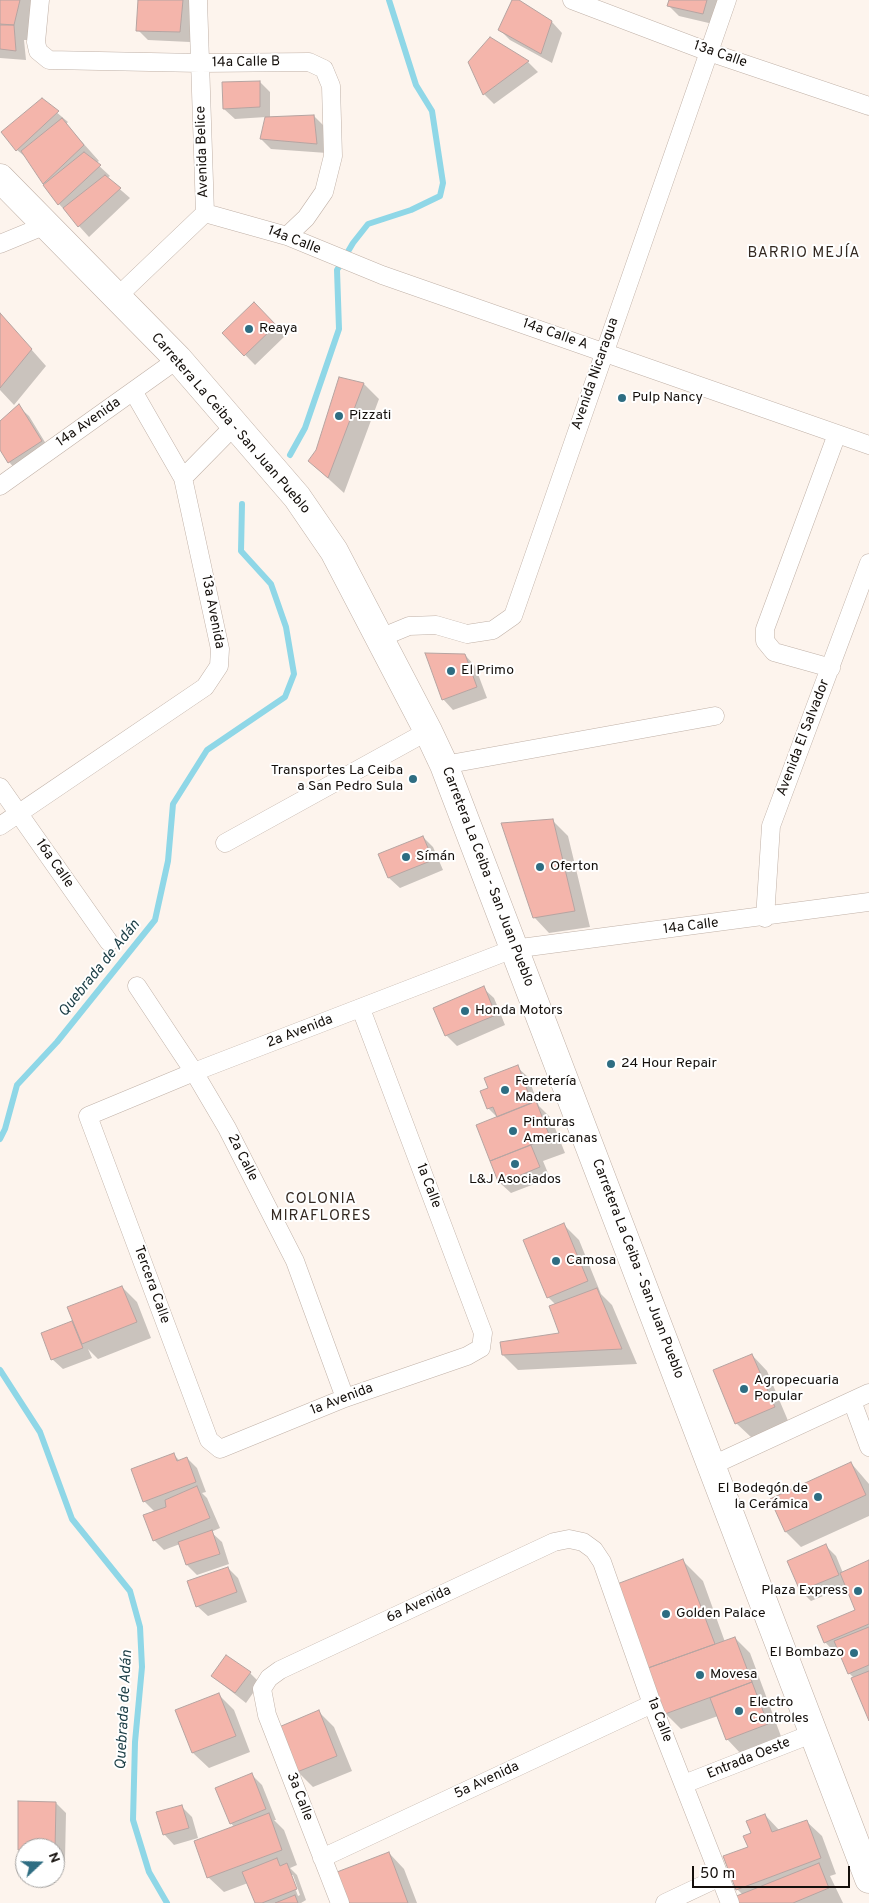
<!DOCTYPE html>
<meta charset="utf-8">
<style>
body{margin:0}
#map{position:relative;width:869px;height:1903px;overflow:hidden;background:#fdf4ed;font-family:Overpass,sans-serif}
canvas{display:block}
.north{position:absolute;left:15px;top:1838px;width:50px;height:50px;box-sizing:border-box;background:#fff;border:1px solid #a19f9d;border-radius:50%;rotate:69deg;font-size:14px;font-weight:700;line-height:20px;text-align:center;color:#140f0b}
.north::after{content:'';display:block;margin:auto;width:18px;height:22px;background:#2e6d82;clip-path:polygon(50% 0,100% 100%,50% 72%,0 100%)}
.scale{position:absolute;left:692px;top:1866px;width:158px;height:22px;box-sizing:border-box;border:2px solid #140f0b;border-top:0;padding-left:6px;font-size:15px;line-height:18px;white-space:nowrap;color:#140f0b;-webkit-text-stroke:4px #fff;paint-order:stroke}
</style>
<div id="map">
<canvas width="869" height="1903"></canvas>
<div class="north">N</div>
<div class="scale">50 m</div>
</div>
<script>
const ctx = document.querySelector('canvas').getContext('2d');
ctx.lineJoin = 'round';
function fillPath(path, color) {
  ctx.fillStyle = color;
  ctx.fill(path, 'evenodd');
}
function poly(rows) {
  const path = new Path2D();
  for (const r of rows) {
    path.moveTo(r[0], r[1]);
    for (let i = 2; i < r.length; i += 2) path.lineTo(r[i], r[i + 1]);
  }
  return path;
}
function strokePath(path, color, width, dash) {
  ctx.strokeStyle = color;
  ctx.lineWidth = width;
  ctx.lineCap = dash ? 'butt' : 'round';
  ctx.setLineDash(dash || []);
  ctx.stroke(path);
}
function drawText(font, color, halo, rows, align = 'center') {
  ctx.font = font + ' Overpass,sans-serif';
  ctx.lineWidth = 4;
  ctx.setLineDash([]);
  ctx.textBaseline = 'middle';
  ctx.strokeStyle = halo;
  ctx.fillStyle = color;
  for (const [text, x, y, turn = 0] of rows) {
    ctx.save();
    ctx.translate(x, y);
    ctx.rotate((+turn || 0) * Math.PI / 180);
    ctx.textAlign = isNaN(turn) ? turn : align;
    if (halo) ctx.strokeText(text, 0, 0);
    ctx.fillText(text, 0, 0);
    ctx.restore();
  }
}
fillPath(poly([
 [0,0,39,0,30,40,24,40,26,60,0,58],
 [139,0,193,0,190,42,148,40,138,30],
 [514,0,552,22,562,33,552,63,510,40,500,30],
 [670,0,720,0,713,24,679,16,669,6],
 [490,38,528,62,538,72,494,104,484,94],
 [260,82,270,92,270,118,314,116,324,126,327,153,271,149,261,139,266,117,235,119,224,109],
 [42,100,68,122,66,124,99,161,96,163,110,176,107,178,130,198,89,237,59,204,28,159,17,150,3,132],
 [254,304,285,336,255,365,224,333],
 [0,314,46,366,14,405,0,390],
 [340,379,364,384,379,399,344,493,309,461,317,451],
 [18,406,29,416,51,452,19,473,9,462,0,448,0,422],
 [465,655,475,666,487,698,453,710,443,699],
 [552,820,568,836,590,927,549,933,534,917],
 [423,837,433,847,443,870,400,888,389,878,380,855],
 [483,988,494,998,505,1025,457,1046,447,1036,435,1008],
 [517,1067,528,1077,539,1106,551,1118,565,1153,543,1161,550,1178,511,1193,500,1183,478,1126,498,1118,488,1108,489,1089],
 [564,1225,579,1240,601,1294,612,1305,637,1364,518,1370,503,1355,561,1334,556,1305,548,1297],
 [122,1287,137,1302,151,1338,98,1359,88,1349,92,1358,63,1369,52,1359,72,1322,76,1326],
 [752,1355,767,1371,789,1423,752,1438,736,1423],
 [174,1455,180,1461,187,1458,197,1468,206,1492,202,1493,207,1498,220,1528,211,1532,222,1542,229,1564,197,1575,187,1565,180,1544,164,1550,154,1540,155,1512,144,1501],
 [851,1463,869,1484,869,1516,801,1547,786,1532],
 [826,1546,836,1556,843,1573,869,1562,869,1718,854,1678,849,1673,842,1657,840,1658,825,1642,857,1611,847,1586,811,1601,801,1591],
 [683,1561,703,1581,725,1642,735,1638,750,1653,782,1739,742,1755,727,1739,718,1716,681,1729,666,1714,619,1584],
 [228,1568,238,1578,247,1602,208,1616,197,1606],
 [250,1673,260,1683,246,1703,212,1676],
 [218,1694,234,1710,250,1752,209,1768,193,1753,177,1711],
 [319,1712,334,1727,352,1771,313,1787,298,1772],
 [252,1775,262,1785,276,1820,274,1820,284,1830,297,1865,290,1868,297,1875,306,1900,301,1903,256,1903,248,1883,224,1892,208,1877,234,1827,231,1823],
 [290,1875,293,1875,300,1895,298,1896],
 [56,1803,66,1813,65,1860,55,1860,55,1848,25,1848,25,1856,19,1849],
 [182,1807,192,1817,198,1838,174,1845,164,1834],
 [765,1815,780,1831,806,1821,822,1836,836,1874,830,1876,843,1903,738,1903,743,1895,737,1889,752,1834],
 [389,1853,404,1869,417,1903,350,1903]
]), '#0003');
strokePath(poly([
 [290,455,305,428,339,329,337,270,353,243,368,224,411,210,440,196,443,183,432,111,416,85,389,0],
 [0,1139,5,1129,17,1085,57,1042,155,920,168,861,173,804,207,750,285,697,294,674,286,627,271,584,241,551,242,504],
 [0,1370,40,1432,72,1519,130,1591,140,1627,142,1667,135,1742,133,1820,149,1872,167,1903]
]), '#8fd7e7', 6);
const building = poly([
 [0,0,20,0,14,25,0,24,0,0],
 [138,0,183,0,180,32,136,31,138,0],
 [512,0,519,0,552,21,541,54,498,30,512,0],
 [669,0,707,0,703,14,667,6,669,0],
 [0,25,14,25,16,51,0,49,0,25],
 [490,37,529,61,483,95,468,62,490,37],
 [260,81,260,107,223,109,222,82,260,81],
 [42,98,59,111,16,151,1,132,42,98],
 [314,115,317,144,260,139,265,117,314,115],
 [62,118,84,145,43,184,21,151,62,118],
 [84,152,101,165,58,205,43,185,84,152],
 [105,175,121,188,78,227,63,208,105,175],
 [254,302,276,325,244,356,222,333,254,302],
 [0,313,32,349,0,388,0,313],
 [339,377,364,383,328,478,308,461,316,450,339,377],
 [19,404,42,441,8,463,0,450,0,421,19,404],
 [425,653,465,654,477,687,442,700,425,653],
 [553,819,575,911,533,918,501,823,553,819],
 [423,836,433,860,388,878,378,854,423,836],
 [484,986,496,1015,445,1036,433,1008,484,986],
 [518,1065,532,1103,497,1117,493,1107,487,1109,480,1091,488,1088,484,1078,518,1065],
 [536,1101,550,1137,490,1161,476,1125,536,1101],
 [531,1145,540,1167,499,1184,490,1161,531,1145],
 [564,1223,588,1281,547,1298,523,1240,564,1223],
 [122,1286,137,1322,82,1344,67,1307,122,1286],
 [597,1288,622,1349,502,1355,500,1342,559,1333,549,1306,597,1288],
 [72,1321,83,1348,51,1360,41,1333,72,1321],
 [752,1354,775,1407,735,1424,713,1370,752,1354],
 [174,1453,177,1461,187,1457,196,1482,143,1502,131,1469,174,1453],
 [851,1462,866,1495,785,1532,770,1499,851,1462],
 [197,1486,210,1518,153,1541,143,1515,166,1507,165,1500,197,1486],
 [212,1530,220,1554,186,1565,178,1542,212,1530],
 [826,1544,839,1575,800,1591,787,1561,826,1544],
 [683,1559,715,1644,648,1668,617,1584,683,1559],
 [869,1560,869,1624,824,1643,817,1626,855,1610,840,1573,869,1560],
 [228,1567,237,1592,196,1607,187,1581,228,1567],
 [869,1627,869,1665,848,1674,834,1641,869,1627],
 [735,1637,752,1682,665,1714,648,1668,735,1637],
 [226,1655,251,1672,235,1693,211,1676,226,1655],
 [869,1671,869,1721,851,1678,869,1671],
 [752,1682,768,1724,726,1740,710,1698,752,1682],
 [219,1693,236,1736,192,1753,175,1710,219,1693],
 [319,1710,337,1756,297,1772,279,1727,319,1710],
 [252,1773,266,1809,230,1824,215,1788,252,1773],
 [18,1801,56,1802,55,1851,55,1848,18,1850,18,1801],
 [182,1805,189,1828,163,1835,156,1812,182,1805],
 [269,1813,282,1850,207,1878,194,1841,269,1813],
 [765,1814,772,1832,807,1820,821,1858,736,1890,723,1856,748,1847,743,1836,751,1833,746,1821,765,1814],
 [389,1852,408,1903,349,1903,337,1872,389,1852],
 [277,1858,280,1866,287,1863,297,1889,262,1903,255,1903,242,1872,277,1858],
 [819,1863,829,1888,793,1903,737,1903,734,1897,819,1863],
 [295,1895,298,1903,275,1903,295,1895]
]);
fillPath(building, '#f4b5ab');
strokePath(building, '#b6a4a1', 1);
const street = poly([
 [40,0,36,42,38,51,49,60,200,63,309,62,324,69,331,86,333,156,324,192,306,218,287,236],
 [572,0,709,52,869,106],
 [205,213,287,236,382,275,869,445],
 [0,244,46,225],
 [117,297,205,213,198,0],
 [183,478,235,425],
 [0,486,178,359],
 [380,638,409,626,436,625,467,634,493,630,513,616,727,0],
 [831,668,774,652,765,641,765,629,837,434],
 [444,765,715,716],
 [0,787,109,942],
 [0,826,205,687,219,666,220,649,183,478,133,391],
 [225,843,428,731],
 [765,918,771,826,869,563],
 [137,986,194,1072,227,1128,295,1261,345,1398],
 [361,1009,483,1333,481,1348,467,1356,345,1398,220,1449,209,1440,88,1116,194,1072,513,949,869,902],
 [852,1401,869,1447],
 [713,1465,869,1393],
 [684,1784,814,1733],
 [322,1858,652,1704],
 [340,1903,267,1715,262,1689,269,1678,280,1670,554,1542,569,1539,583,1542,594,1550,602,1562,652,1704,730,1903],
 [665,1903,720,1877]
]);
const primary = poly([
 [0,178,178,359,297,497,334,551,428,731,444,765,869,1879]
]);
strokePath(street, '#c0b1a7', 19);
strokePath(primary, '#c0b1a7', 29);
strokePath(street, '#fff', 18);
strokePath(primary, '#fff', 28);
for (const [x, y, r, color] of [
 [249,329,5,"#2e6d82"],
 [622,398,5,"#2e6d82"],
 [339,416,5,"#2e6d82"],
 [451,671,5,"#2e6d82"],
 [413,779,5,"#2e6d82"],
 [406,857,5,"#2e6d82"],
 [540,867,5,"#2e6d82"],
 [465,1011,5,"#2e6d82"],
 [611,1064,5,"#2e6d82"],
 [505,1090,5,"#2e6d82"],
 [513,1131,5,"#2e6d82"],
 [515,1164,5,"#2e6d82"],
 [556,1261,5,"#2e6d82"],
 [744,1389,5,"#2e6d82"],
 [818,1497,5,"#2e6d82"],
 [858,1591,5,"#2e6d82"],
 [666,1614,5,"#2e6d82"],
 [854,1653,5,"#2e6d82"],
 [700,1675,5,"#2e6d82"],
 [739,1711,5,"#2e6d82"]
]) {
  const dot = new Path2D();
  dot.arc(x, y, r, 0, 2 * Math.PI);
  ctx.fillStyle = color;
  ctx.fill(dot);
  strokePath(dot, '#fff', 2);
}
drawText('14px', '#140f0b', '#fff', [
 ["13a Calle",720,55,19],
 ["14a Calle B",246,63,-1],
 ["Avenida Belice",203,152,-92],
 ["14a Calle",294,241,21],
 ["14a Calle A",555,335,19],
 ["Avenida Nicaragua",596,374,-71],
 ["14a Avenida",89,423,-35],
 ["Carretera La Ceiba - San Juan Pueblo",230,424,49],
 ["13a Avenida",212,612,79],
 ["Avenida El Salvador",804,738,-69],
 ["16a Calle",54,864,55],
 ["Carretera La Ceiba - San Juan Pueblo",487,877,69],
 ["14a Calle",691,927,-7],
 ["2a Avenida",300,1032,-21],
 ["2a Calle",242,1158,63],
 ["1a Calle",428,1186,69],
 ["Carretera La Ceiba - San Juan Pueblo",637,1269,69],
 ["Tercera Calle",151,1285,70],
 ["1a Avenida",342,1400,-21],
 ["6a Avenida",419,1605,-25],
 ["1a Calle",659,1720,69],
 ["Entrada Oeste",749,1759,-22],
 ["5a Avenida",487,1781,-25],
 ["3a Calle",299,1797,69]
]);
drawText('14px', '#140f0b', '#fff', [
 ["Reaya",259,329],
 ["Pulp Nancy",632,398],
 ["Pizzati",349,416],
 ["El Primo",461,671],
 ["Transportes La Ceiba",403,771,"right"],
 ["a San Pedro Sula",403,787,"right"],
 ["Símán",416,857],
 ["Oferton",550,867],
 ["Honda Motors",475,1011],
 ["24 Hour Repair",621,1064],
 ["Ferretería",515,1082],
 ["Madera",515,1098],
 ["Pinturas",523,1123],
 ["Americanas",523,1139],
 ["L&J Asociados",515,1180,"center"],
 ["Camosa",566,1261],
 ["Agropecuaria",754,1381],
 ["Popular",754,1397],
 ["El Bodegón de",808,1489,"right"],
 ["la Cerámica",808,1505,"right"],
 ["Plaza Express",848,1591,"right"],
 ["Golden Palace",676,1614],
 ["El Bombazo",844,1653,"right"],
 ["Movesa",710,1675],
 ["Electro",749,1703],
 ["Controles",749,1719]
], 'left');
ctx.letterSpacing = '1px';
drawText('15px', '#342921', '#fff', [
 ["BARRIO MEJÍA",804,254],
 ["COLONIA",321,1200],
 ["MIRAFLORES",321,1217]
]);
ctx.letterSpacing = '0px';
drawText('italic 15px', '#1c3e46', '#fff', [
 ["Quebrada de Adán",100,969,-51],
 ["Quebrada de Adán",125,1710,-87]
]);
</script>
